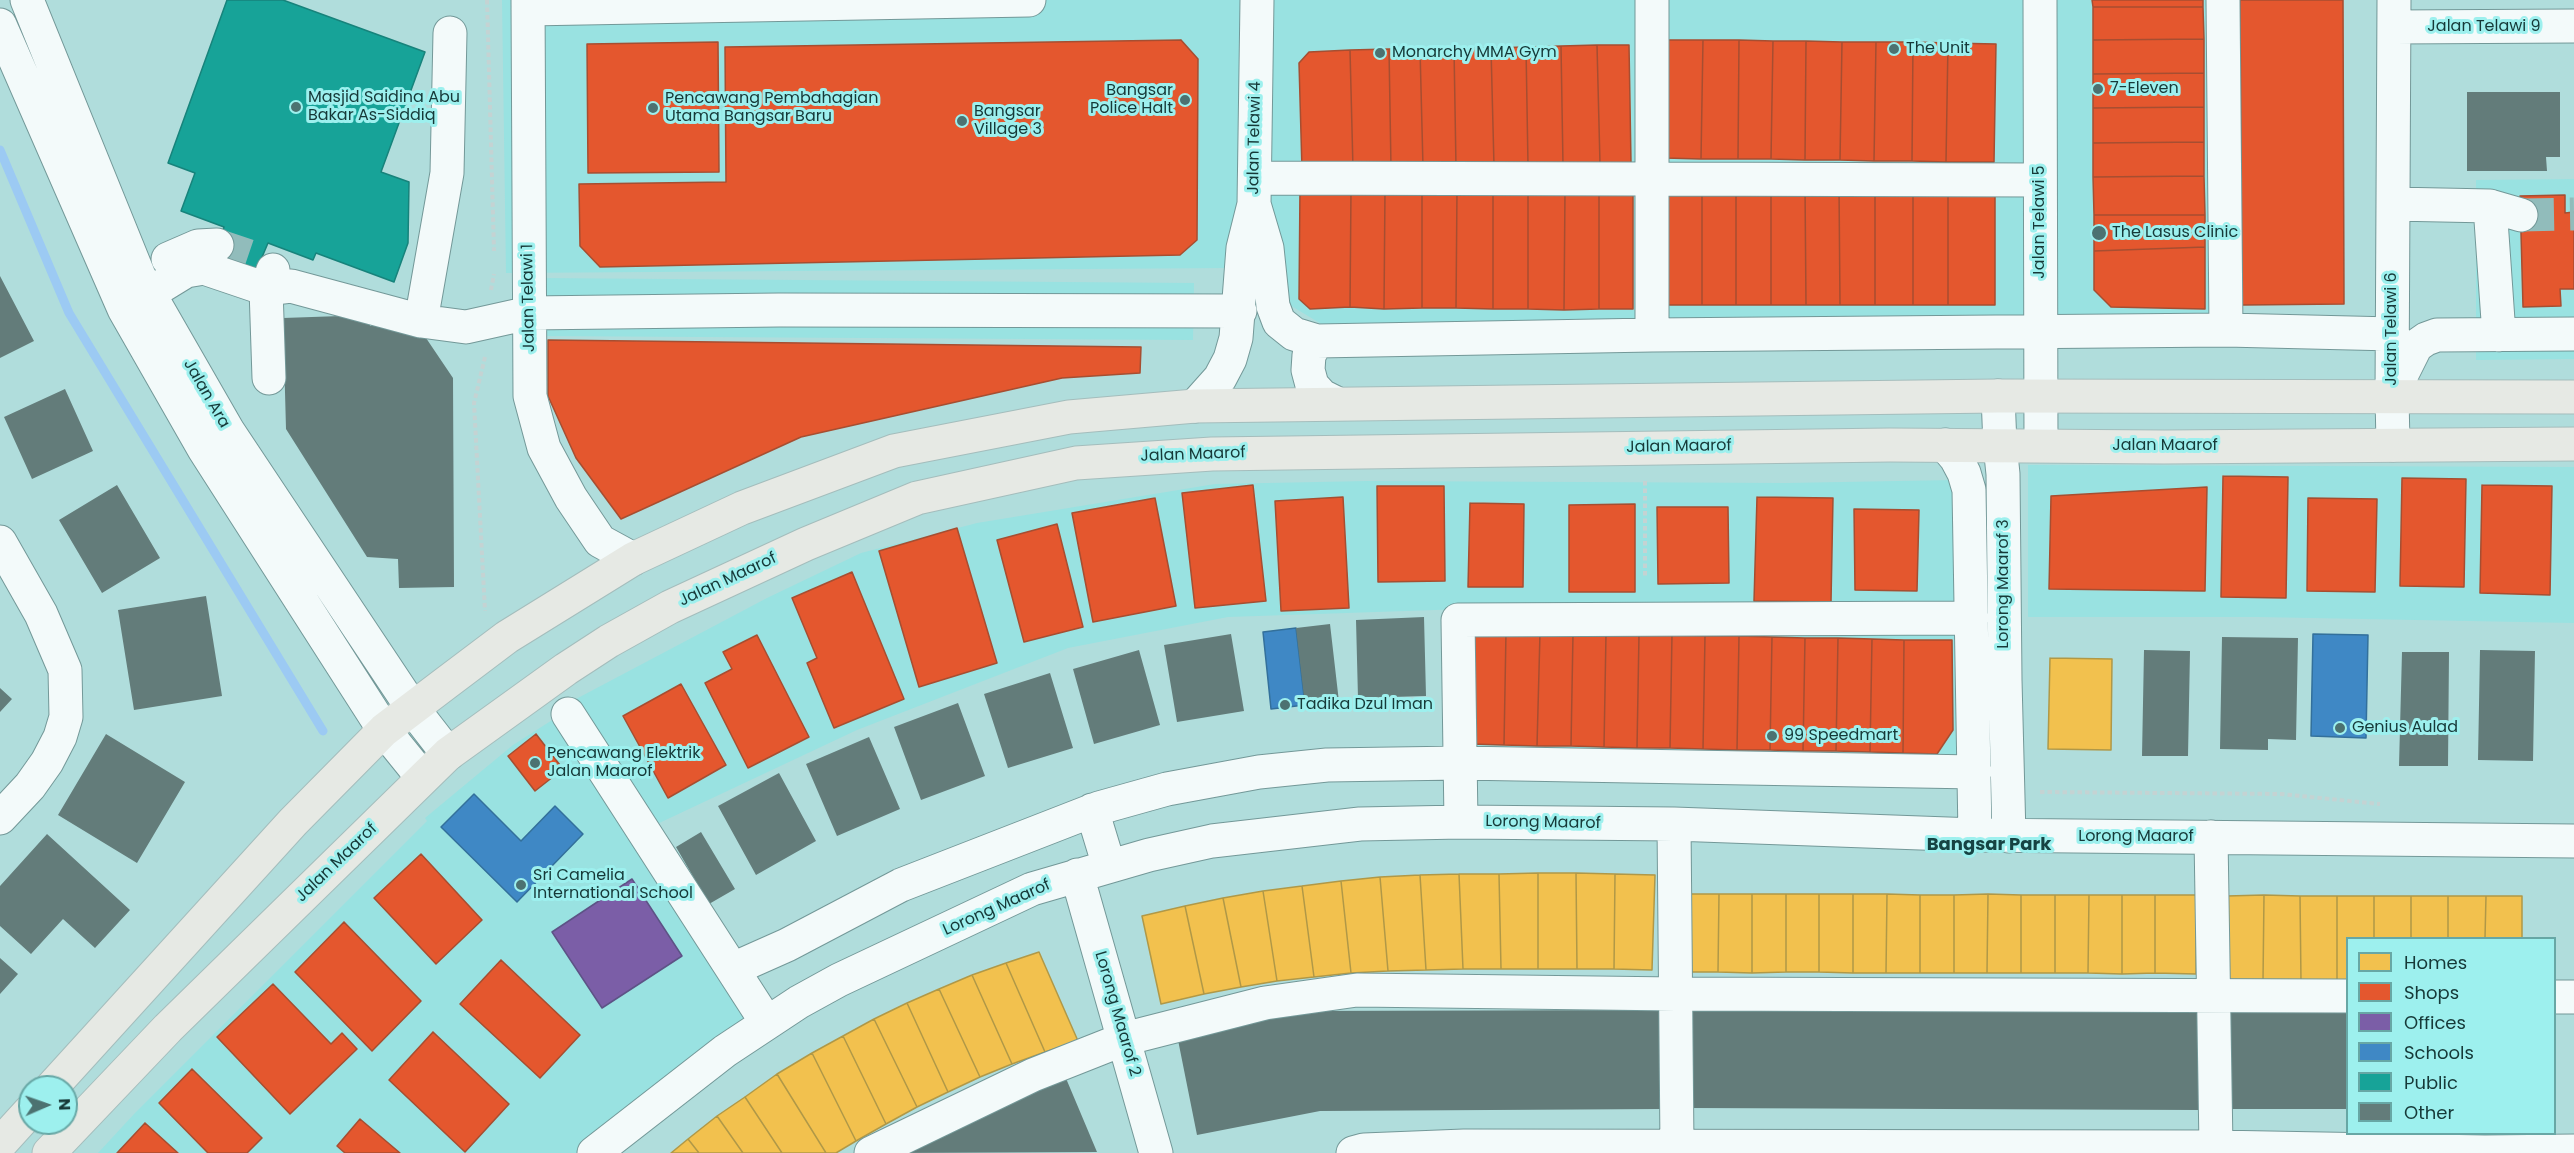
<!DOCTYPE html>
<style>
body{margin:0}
#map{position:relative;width:2574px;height:1153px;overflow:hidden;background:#b0dddc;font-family:Poppins,sans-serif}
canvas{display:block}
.legend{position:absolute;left:2346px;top:937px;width:210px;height:198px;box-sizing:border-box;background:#9df0ee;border:2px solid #67a7a5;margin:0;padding:8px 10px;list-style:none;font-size:18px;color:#163938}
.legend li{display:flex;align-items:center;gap:12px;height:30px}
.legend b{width:30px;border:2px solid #67a7a5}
.north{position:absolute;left:18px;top:1075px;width:60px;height:60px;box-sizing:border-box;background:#9df0ee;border:2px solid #67a7a5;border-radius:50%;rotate:88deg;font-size:16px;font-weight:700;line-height:24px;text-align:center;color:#163938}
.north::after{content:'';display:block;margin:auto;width:21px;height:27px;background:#4c7271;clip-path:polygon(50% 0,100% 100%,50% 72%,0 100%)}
</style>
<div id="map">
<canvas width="2574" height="1153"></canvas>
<ul class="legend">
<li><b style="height:16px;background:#f2c14e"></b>Homes</li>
<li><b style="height:16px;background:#e4572e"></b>Shops</li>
<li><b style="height:16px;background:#7b5ea7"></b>Offices</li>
<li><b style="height:16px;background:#3f88c5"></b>Schools</li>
<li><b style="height:16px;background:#17a398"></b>Public</li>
<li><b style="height:16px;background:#637c7a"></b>Other</li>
</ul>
<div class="north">N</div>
</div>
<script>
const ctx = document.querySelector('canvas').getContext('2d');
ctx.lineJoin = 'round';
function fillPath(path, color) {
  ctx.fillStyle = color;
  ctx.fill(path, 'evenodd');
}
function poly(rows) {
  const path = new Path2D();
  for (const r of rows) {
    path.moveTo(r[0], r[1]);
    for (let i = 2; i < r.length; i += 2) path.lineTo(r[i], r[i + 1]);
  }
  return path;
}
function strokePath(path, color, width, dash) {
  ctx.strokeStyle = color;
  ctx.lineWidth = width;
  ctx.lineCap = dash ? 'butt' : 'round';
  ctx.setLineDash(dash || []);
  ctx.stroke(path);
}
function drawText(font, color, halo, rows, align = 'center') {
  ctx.font = font + ' Poppins,sans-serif';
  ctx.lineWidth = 6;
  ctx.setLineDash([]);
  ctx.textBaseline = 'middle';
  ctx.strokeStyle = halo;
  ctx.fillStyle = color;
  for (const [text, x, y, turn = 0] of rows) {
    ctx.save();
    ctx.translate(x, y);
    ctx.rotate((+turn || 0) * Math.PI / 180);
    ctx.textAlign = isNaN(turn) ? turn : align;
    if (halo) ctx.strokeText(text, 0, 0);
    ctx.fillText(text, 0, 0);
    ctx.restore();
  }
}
fillPath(poly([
 [502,0,2232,0,2241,320,1323,325,1228,268,506,273],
 [2574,179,2574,359,2476,360,2476,180],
 [538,278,1194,283,1193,340,538,336],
 [2028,465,2574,467,2574,623,2258,617,2028,617],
 [1954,480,1962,762,1467,757,1465,609,1228,617,1068,648,857,730,655,825,576,699,767,598,861,553,977,523,1215,484,1369,481,1786,483],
 [557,717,750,1017,621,1114,578,1153,98,1153,135,1113,427,821,425,818,513,745]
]), '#99e2e1');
const homes = poly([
 [2050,658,2112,659,2111,750,2048,749,2050,658],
 [1538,873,1576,873,1577,969,1538,969,1538,873],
 [1538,873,1538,969,1501,969,1499,874,1538,873],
 [1576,873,1615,874,1614,969,1577,969,1576,873],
 [1459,874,1499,874,1501,969,1463,969,1459,874],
 [1459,874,1463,969,1426,970,1420,875,1459,874],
 [1615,874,1655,875,1652,970,1614,969,1615,874],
 [1420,875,1426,970,1388,971,1380,877,1420,875],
 [1380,877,1388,971,1351,973,1341,881,1380,877],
 [1341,881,1351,973,1314,977,1302,886,1341,881],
 [1302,886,1314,977,1277,981,1263,891,1302,886],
 [1263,891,1277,981,1241,987,1223,898,1263,891],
 [1685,894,1719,894,1718,972,1685,972,1685,894],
 [1719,894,1752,894,1752,973,1718,972,1719,894],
 [1752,894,1786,894,1786,972,1752,973,1752,894],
 [1786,894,1819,894,1819,972,1786,972,1786,894],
 [1819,894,1853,894,1853,973,1819,972,1819,894],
 [1853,894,1887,894,1886,973,1853,973,1853,894],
 [1887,894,1920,895,1920,973,1886,973,1887,894],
 [1988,894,2021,895,2021,973,1987,973,1988,894],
 [1988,894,1987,973,1954,973,1954,895,1988,894],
 [1920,895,1954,895,1954,973,1920,973,1920,895],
 [2021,895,2055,895,2055,973,2021,973,2021,895],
 [2055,895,2089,895,2088,973,2055,973,2055,895],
 [2089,895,2122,895,2122,974,2088,973,2089,895],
 [2122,895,2155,895,2155,973,2122,974,2122,895],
 [2155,895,2196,895,2196,974,2155,973,2155,895],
 [2264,895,2300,896,2301,982,2263,981,2264,895],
 [2264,895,2263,981,2226,982,2227,896,2264,895],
 [2300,896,2337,896,2337,981,2301,982,2300,896],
 [2337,896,2374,896,2374,938,2348,938,2348,982,2337,981,2337,896],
 [2374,896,2411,896,2411,938,2374,938,2374,896],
 [2411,896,2448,896,2448,938,2411,938,2411,896],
 [2448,896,2486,896,2485,938,2448,938,2448,896],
 [2486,896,2522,896,2522,938,2485,938,2486,896],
 [1223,898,1241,987,1204,994,1185,906,1223,898],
 [1185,906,1204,994,1161,1004,1142,916,1185,906],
 [1039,952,1078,1041,1045,1052,1006,963,1039,952],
 [1006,963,1045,1052,1012,1064,972,975,1006,963],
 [972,975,1012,1064,980,1077,939,989,972,975],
 [939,989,980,1077,948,1092,907,1003,939,989],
 [907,1003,948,1092,917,1107,874,1019,907,1003],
 [874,1019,917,1107,886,1124,843,1036,874,1019],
 [843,1036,886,1124,856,1141,812,1053,843,1036],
 [812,1053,856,1141,836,1153,826,1153,777,1074,812,1053],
 [777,1074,826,1153,782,1153,745,1097,777,1074],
 [745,1097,782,1153,743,1153,717,1116,745,1097],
 [717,1116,743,1153,699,1153,688,1139,717,1116],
 [688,1139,699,1153,671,1153,688,1139]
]);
fillPath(homes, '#f2c14e');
strokePath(homes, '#b09847', 1.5);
const shops = poly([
 [2092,0,2203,0,2203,7,2093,7,2092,0],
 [2240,0,2343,0,2344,304,2242,305,2240,0],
 [2093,7,2203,7,2204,39,2093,40,2093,7],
 [2204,39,2204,73,2093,74,2093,40,2204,39],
 [1181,40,1198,59,1197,240,1180,255,600,267,580,246,579,184,726,182,725,47,1181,40],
 [1666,40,1703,40,1701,159,1665,158,1666,40],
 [1703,40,1739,40,1738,159,1701,159,1703,40],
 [1739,40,1773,41,1771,159,1738,159,1739,40],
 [1773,41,1806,41,1805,160,1771,159,1773,41],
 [1806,41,1842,42,1840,160,1805,160,1806,41],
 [718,42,719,172,588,173,587,44,718,42],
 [1842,42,1876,42,1874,161,1840,160,1842,42],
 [1876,42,1913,42,1912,161,1874,161,1876,42],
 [1913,42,1948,43,1946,162,1912,161,1913,42],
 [1948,43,1996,44,1994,162,1946,162,1948,43],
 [1597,45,1629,45,1631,163,1600,164,1597,45],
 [1597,45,1600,164,1563,165,1561,46,1597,45],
 [1561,46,1563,165,1528,165,1526,47,1561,46],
 [1526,47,1528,165,1494,166,1491,48,1526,47],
 [1454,48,1456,167,1423,167,1420,49,1454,48],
 [1454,48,1491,48,1494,166,1456,167,1454,48],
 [1389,49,1391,168,1353,169,1350,50,1389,49],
 [1389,49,1420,49,1423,167,1391,168,1389,49],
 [1350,50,1353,169,1302,170,1299,63,1309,52,1350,50],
 [2204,73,2204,107,2093,108,2093,74,2204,73],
 [2204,107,2204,142,2093,143,2093,108,2204,107],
 [2204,142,2204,176,2093,177,2093,143,2204,142],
 [2204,176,2205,215,2094,215,2093,177,2204,176],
 [1702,186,1702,305,1666,305,1666,187,1702,186],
 [1702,186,1736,186,1736,305,1702,305,1702,186],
 [1736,186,1771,186,1771,305,1736,305,1736,186],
 [1771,186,1805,186,1806,305,1771,305,1771,186],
 [1805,186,1839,186,1840,305,1806,305,1805,186],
 [1839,186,1875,186,1875,305,1840,305,1839,186],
 [1875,186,1913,186,1913,305,1875,305,1875,186],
 [1913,186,1948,186,1948,305,1913,305,1913,186],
 [1948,186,1995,186,1995,305,1948,305,1948,186],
 [1300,189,1351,189,1350,307,1310,309,1299,299,1300,189],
 [1351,189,1385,190,1384,309,1350,307,1351,189],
 [1422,189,1457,190,1456,308,1422,308,1422,189],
 [1422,189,1422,308,1384,309,1385,190,1422,189],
 [1457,190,1493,190,1493,309,1456,308,1457,190],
 [1493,190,1528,190,1528,309,1493,309,1493,190],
 [1528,190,1565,191,1564,310,1528,309,1528,190],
 [1599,190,1633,190,1633,309,1599,309,1599,190],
 [1599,190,1599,309,1564,310,1565,191,1599,190],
 [2565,195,2565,213,2574,212,2574,289,2560,289,2561,306,2523,307,2520,196,2565,195],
 [2094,215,2205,215,2205,247,2094,251,2094,215],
 [2205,247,2205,309,2111,307,2094,290,2094,251,2205,247],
 [548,340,1141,347,1140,373,1062,378,801,437,621,519,576,458,548,396,548,340],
 [2223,476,2288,477,2286,598,2221,597,2223,476],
 [2402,478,2466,479,2464,587,2400,586,2402,478],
 [1253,485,1266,601,1195,608,1182,493,1253,485],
 [2482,485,2552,486,2550,595,2480,593,2482,485],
 [1377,486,1444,486,1445,581,1378,582,1377,486],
 [2207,487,2205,591,2049,589,2051,496,2207,487],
 [1343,497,1349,608,1281,611,1275,501,1343,497],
 [1757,497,1833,498,1831,602,1754,601,1757,497],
 [1155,498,1176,606,1093,622,1072,513,1155,498],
 [2308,498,2377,499,2375,592,2307,591,2308,498],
 [1470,503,1524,504,1523,587,1468,587,1470,503],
 [1635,504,1635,592,1569,592,1569,505,1635,504],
 [1657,507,1728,507,1729,583,1658,584,1657,507],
 [1854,509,1919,510,1917,591,1855,590,1854,509],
 [1057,524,1083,627,1024,642,997,540,1057,524],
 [957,528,997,663,919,687,879,551,957,528],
 [852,572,904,699,834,728,807,663,817,658,792,598,852,572],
 [1473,632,1506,632,1504,745,1471,744,1473,632],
 [1506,632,1540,633,1537,746,1504,745,1506,632],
 [1540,633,1573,634,1571,746,1537,746,1540,633],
 [1573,634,1606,634,1604,747,1571,746,1573,634],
 [1606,634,1639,635,1637,748,1604,747,1606,634],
 [757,635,809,737,748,768,705,683,732,669,723,652,757,635],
 [1639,635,1672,635,1670,748,1637,748,1639,635],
 [1672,635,1705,636,1703,749,1670,748,1672,635],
 [1705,636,1739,636,1737,750,1703,749,1705,636],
 [1739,636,1772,637,1770,750,1737,750,1739,636],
 [1772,637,1805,638,1803,751,1770,750,1772,637],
 [1805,638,1838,638,1836,751,1803,751,1805,638],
 [1838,638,1872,639,1870,752,1836,751,1838,638],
 [1872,639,1904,640,1903,753,1870,752,1872,639],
 [1904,640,1952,640,1953,730,1937,754,1903,753,1904,640],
 [681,684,726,765,668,798,623,716,681,684],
 [536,734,563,769,535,791,508,756,536,734],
 [421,854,482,920,436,964,374,898,421,854],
 [344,922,421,1001,372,1051,295,972,344,922],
 [501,960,580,1035,540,1078,460,1004,501,960],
 [273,984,331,1044,342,1033,357,1049,290,1114,217,1037,273,984],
 [433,1032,509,1104,465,1152,389,1080,433,1032],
 [192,1069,262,1138,247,1153,208,1153,159,1103,192,1069],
 [360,1119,400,1153,345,1153,337,1146,360,1119],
 [145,1123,178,1153,117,1153,145,1123]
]);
fillPath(shops, '#e4572e');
strokePath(shops, '#a64e31', 1.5);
const offices = poly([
 [632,879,682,956,602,1008,552,932,632,879]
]);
fillPath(offices, '#7b5ea7');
strokePath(offices, '#5d5386', 1.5);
const schools = poly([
 [1296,628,1305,705,1271,709,1263,632,1296,628],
 [2313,634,2368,635,2366,738,2311,736,2313,634],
 [474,794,521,841,555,806,583,834,517,902,441,827,474,794]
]);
fillPath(schools, '#3f88c5');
strokePath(schools, '#33709b', 1.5);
const public = poly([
 [227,0,283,0,425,52,381,172,409,182,408,243,394,282,316,253,313,260,268,243,257,269,215,256,224,227,181,211,195,173,168,163,227,0]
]);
fillPath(public, '#17a398');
strokePath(public, '#17837b', 1.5);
strokePath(poly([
 [0,150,69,313,323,731]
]), '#9ccaf3', 9);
fillPath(poly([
 [2467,92,2560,92,2560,157,2546,157,2547,171,2467,171],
 [0,276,34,341,0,358],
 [370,315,370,326,398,325,426,338,453,378,454,587,399,588,398,559,367,557,286,429,283,318],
 [65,389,93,451,32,479,4,417],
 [117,485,160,558,102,593,59,520],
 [206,596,222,696,134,710,118,610],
 [1424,617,1426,696,1358,698,1356,620],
 [1330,624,1339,702,1305,705,1296,628],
 [1231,634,1244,711,1177,722,1164,645],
 [2222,637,2298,638,2296,740,2268,739,2268,750,2220,749],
 [1139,650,1160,725,1094,744,1073,669],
 [2144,650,2190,651,2188,756,2142,756],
 [2480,650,2535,651,2533,761,2478,760],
 [2402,652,2449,652,2448,766,2399,766],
 [1050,673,1073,748,1008,768,984,694],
 [0,688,12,699,0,712],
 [958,703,985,776,921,800,894,727],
 [106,734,185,782,137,863,58,815],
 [869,737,900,809,837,836,806,764],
 [779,773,816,841,756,875,718,806],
 [701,832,735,889,709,904,676,847],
 [47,834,130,910,95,948,63,919,31,954,0,926,0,886],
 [0,958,18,974,0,994],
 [1692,1002,2200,1005,2199,1110,1692,1108],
 [1659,1010,1660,1109,1320,1111,1197,1135,1177,1035,1301,1011],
 [2222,1011,2348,1012,2348,1109,2222,1109],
 [1065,1076,1097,1152,895,1153]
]), '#637c7a');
strokePath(poly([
 [2521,215,2574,214],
 [217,245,261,260]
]), '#91bcbb', 33, [33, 16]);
const minor = poly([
 [27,0,139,276,228,431,413,709,448,754],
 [528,0,530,396,544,448,571,498,600,541,633,559],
 [2040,0,2041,445],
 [2223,0,2226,330],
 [528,9,1029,0],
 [0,25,124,309,204,449,384,730,422,777],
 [2394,27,2574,26],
 [1255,178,2040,180],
 [1254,204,1267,248,1273,306,1279,322,1294,334,1317,341,1652,335,2226,330,2393,334],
 [2393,204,2490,206,2521,215],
 [2490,206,2499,335],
 [168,259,198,246,217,245],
 [124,309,186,271,204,268,266,289,291,286,421,321,466,327,529,313,779,310,1240,311],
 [421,321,447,173,450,33],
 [1652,335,1652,0],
 [1317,341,1309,355,1308,370,1312,385,1322,396,1336,403],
 [269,378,266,289,273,270],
 [2396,386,2416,346,2426,339,2437,335,2574,334],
 [1998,396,2000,445,2003,474,2005,680,2009,836],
 [1195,406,1220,378,1230,359,1236,338,1243,248,1254,204,1257,0],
 [1945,445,1956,458,1964,473,1969,490,1975,835],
 [2393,445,2392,396,2394,0],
 [0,542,41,614,65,670,66,717,60,737,47,762,30,786,0,818],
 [568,714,767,1023],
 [1092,810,1109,866],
 [1461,822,1458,620,1972,618],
 [1674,824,1677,1147],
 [2211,837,2216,1147],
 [1077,875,1156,1153],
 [733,969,787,945,901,885,1099,808,1167,789,1259,772,1327,765,1460,763,1975,772],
 [2554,997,2574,997],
 [594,1153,725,1051,799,1002,839,980,1032,889,1149,855,1212,841,1360,824,1461,822,1674,824,1975,835,2574,841],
 [871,1153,1033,1075,1124,1039,1265,1003,1357,990,1676,994,2348,996],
 [1353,1153,1364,1150,1464,1146,2216,1147,2485,1152,2574,1151]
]);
const major = poly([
 [52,1087,293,822,384,730,446,683,507,637,633,559,742,508,894,451,1069,417,1195,406,1998,396,2574,397],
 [0,1144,30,1111],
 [49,1153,168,1028,448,754,566,669,609,641,670,607,806,544,917,498,1076,463,1212,454,1890,445,2164,447,2574,444]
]);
strokePath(minor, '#739898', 35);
strokePath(major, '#a4bdbc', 35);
strokePath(poly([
 [487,0,494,251],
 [491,290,494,274],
 [485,357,474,403,485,611],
 [1645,481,1645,576],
 [2040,792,2281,794,2380,804]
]), '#c4d3d3', 4, [4.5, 3]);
strokePath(minor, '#f3fafa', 33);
strokePath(major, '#e6e9e4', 33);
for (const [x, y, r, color] of [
 [1894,49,6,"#4c7271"],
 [1380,53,6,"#4c7271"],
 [2098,89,6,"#4c7271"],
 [1185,100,6,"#4c7271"],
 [296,107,6,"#4c7271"],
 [653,108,6,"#4c7271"],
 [962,121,6,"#4c7271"],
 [2099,233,8,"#4c7271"],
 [1285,705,6,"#4c7271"],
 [2340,728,6,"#4c7271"],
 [1772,736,6,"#4c7271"],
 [535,763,6,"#4c7271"],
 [521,885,6,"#4c7271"]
]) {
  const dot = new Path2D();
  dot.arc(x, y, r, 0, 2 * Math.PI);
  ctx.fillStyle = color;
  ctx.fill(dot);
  strokePath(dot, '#9df0ee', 2);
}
drawText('16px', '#163938', '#9df0ee', [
 ["Jalan Telawi 9",2484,27],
 ["Jalan Telawi 4",1255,138,-89],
 ["Jalan Telawi 5",2040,222,-90],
 ["Jalan Telawi 1",529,298,-91],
 ["Jalan Telawi 6",2392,329,-90],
 ["Jalan Ara",206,394,60],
 ["Jalan Maarof",2165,446],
 ["Jalan Maarof",1679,447,-1],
 ["Jalan Maarof",1193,455,-2],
 ["Jalan Maarof",728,580,-25],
 ["Lorong Maarof 3",2004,584,-90],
 ["Lorong Maarof",1543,823,1],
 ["Lorong Maarof",2136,837],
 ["Jalan Maarof",337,863,-44],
 ["Lorong Maarof",997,908,-24],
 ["Lorong Maarof 2",1117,1014,74]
]);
drawText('16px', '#163938', '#9df0ee', [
 ["The Unit",1906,49],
 ["Monarchy MMA Gym",1392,53],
 ["7-Eleven",2110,89],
 ["Bangsar",1173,91,"right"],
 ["Police Halt",1173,109,"right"],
 ["Masjid Saidina Abu",308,98],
 ["Bakar As-Siddiq",308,116],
 ["Pencawang Pembahagian",665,99],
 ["Utama Bangsar Baru",665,117],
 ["Bangsar",974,112],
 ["Village 3",974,130],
 ["The Lasus Clinic",2112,233],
 ["Tadika Dzul Iman",1297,705],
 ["Genius Aulad",2352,728],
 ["99 Speedmart",1784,736],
 ["Pencawang Elektrik",547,754],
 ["Jalan Maarof",547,772],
 ["Sri Camelia",533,876],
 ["International School",533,894]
], 'left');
drawText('bold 18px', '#164343', '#9df0ee', [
 ["Bangsar Park",1989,845]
]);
</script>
